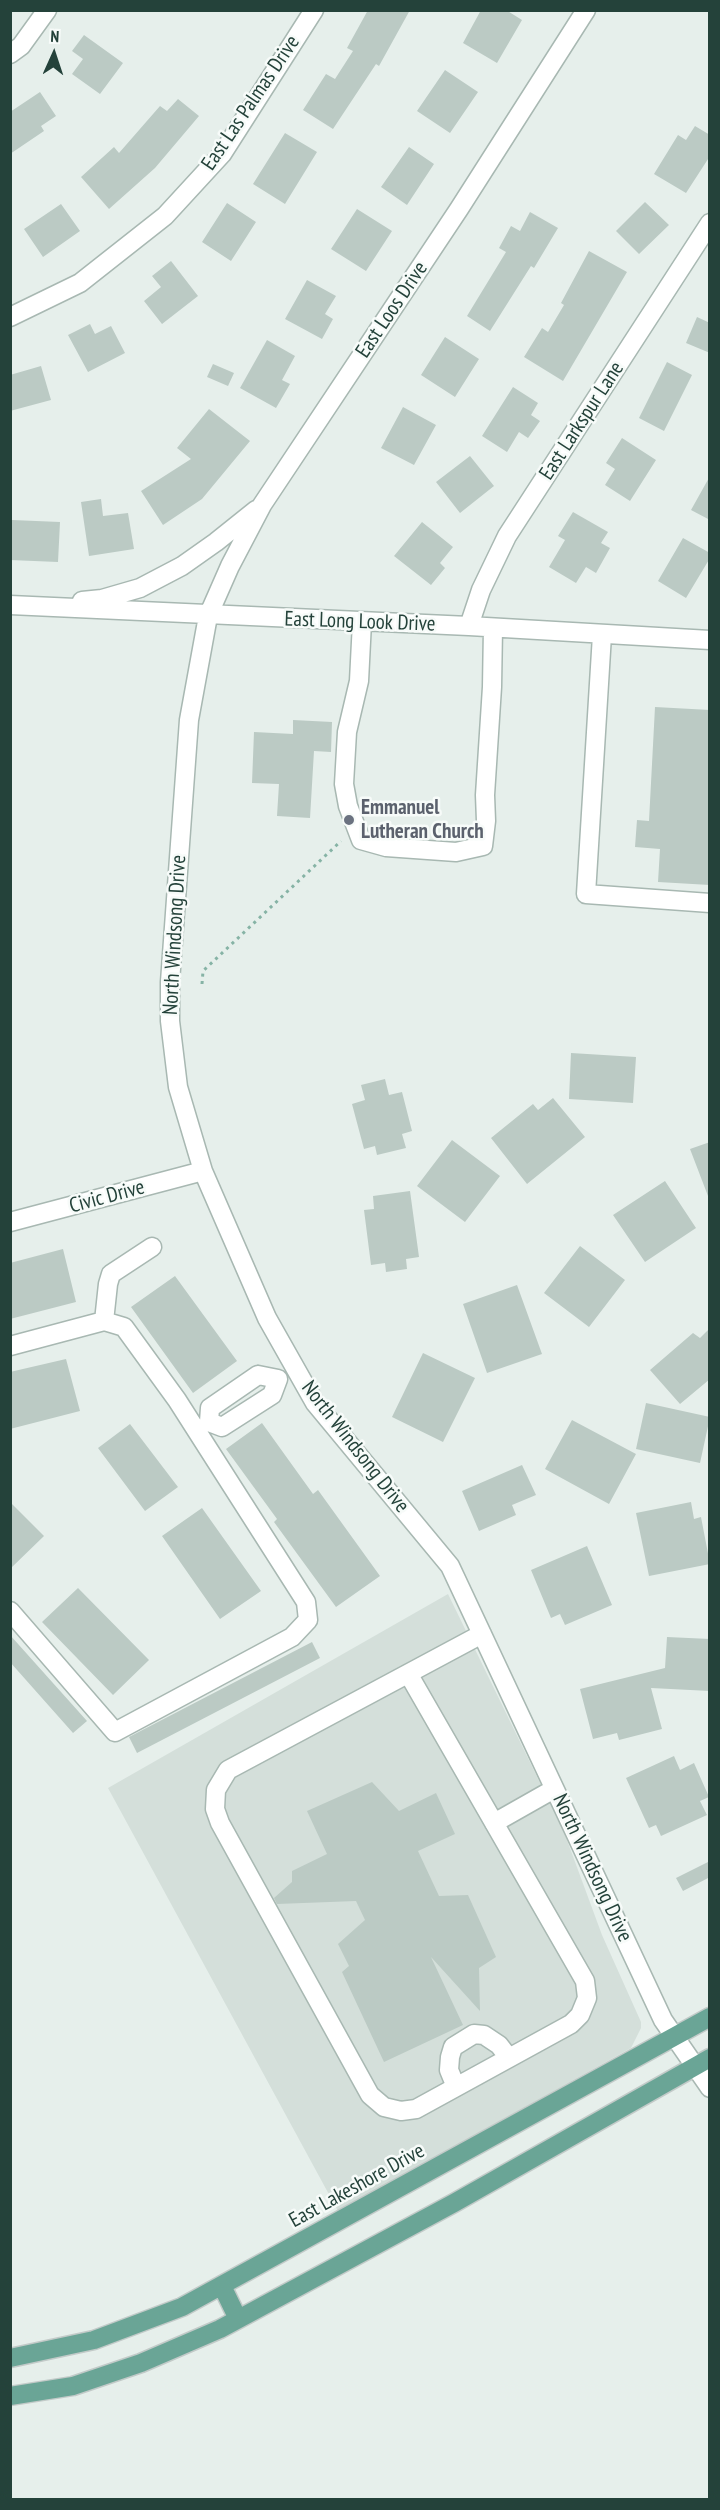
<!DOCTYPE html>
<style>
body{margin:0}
#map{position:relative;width:720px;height:2510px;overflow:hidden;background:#e6efeb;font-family:"PT Sans Narrow",sans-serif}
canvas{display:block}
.frame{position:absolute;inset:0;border:12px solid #24423a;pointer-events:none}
.north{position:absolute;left:24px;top:24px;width:60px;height:60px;-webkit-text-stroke:4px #f7fbf9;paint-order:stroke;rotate:3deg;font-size:16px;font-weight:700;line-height:24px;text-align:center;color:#24423a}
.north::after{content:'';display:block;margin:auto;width:21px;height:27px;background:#24423a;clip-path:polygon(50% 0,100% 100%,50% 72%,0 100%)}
</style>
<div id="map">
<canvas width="720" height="2510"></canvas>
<div class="frame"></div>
<div class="north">N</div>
</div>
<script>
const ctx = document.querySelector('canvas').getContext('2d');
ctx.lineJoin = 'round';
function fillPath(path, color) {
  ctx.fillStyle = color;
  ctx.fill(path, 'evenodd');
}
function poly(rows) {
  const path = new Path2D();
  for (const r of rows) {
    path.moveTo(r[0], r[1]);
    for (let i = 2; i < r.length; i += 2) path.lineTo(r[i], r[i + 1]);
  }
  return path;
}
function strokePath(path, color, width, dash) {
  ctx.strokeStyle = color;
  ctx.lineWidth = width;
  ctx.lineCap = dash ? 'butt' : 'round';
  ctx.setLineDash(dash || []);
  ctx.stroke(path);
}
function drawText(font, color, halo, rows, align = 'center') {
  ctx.font = font + ' "PT Sans Narrow",sans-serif';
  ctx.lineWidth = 5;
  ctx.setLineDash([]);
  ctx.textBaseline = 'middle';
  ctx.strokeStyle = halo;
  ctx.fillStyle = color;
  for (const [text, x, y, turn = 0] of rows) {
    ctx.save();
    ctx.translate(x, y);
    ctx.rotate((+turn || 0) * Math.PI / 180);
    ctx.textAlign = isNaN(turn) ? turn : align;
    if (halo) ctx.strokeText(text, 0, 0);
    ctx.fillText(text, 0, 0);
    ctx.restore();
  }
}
fillPath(poly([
 [448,1594,564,1832,602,1935,641,2022,641,2028,631,2048,338,2211,108,1788]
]), '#d4dfda');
fillPath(poly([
 [368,10,410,10,379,66,376,64,333,129,303,110,326,74,335,79,353,51,347,48],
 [481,10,506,10,522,20,497,63,463,43],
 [84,35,123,63,100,94,72,74,83,59,72,51],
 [445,70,478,92,450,133,417,111],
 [40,92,56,116,41,126,44,131,10,154,10,112],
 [178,99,199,116,155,168,109,209,81,177,114,147,119,153,160,106,167,111],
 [695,126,710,135,710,156,686,193,654,174,678,135,686,140],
 [285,133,317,152,285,204,253,184],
 [409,147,434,164,407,205,381,187],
 [645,202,669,225,639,254,616,231],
 [227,203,256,222,231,261,202,242],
 [61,204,80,231,43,257,24,229],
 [357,209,392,231,366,271,331,249],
 [530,212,558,228,534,268,531,266,490,331,467,316,506,252,499,248,511,226,520,231],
 [589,251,627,272,563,381,524,357,542,328,548,332,564,305,561,303],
 [171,261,198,296,162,324,144,301,161,287,152,276],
 [307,280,336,296,325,314,333,319,322,339,285,319],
 [697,317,710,323,710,353,686,343],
 [90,324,95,334,111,326,125,353,88,372,68,335],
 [445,337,479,359,455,397,421,375],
 [267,340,295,356,282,380,290,384,276,408,240,388],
 [667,362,692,375,664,431,639,418],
 [213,364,234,373,228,386,207,377],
 [41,366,51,400,10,411,10,375],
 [513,387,538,403,531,415,540,421,528,438,519,432,507,452,482,436],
 [403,407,436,425,414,465,381,448],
 [209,409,250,441,202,499,163,525,141,491,191,459,177,448],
 [622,438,656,460,630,501,605,485,615,469,606,463],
 [470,456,494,486,460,513,436,482],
 [710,476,710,520,691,510],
 [101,499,103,516,128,513,134,549,89,556,81,502],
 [573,512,608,532,601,543,610,548,596,573,586,567,576,583,549,567,565,540,558,536],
 [12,520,60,522,58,562,10,560],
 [422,522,453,547,440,563,445,568,431,585,394,556],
 [683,538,710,553,710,558,686,598,658,581],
 [655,707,710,710,710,885,658,882,660,849,635,847,637,820,649,821],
 [293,720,332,722,331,752,314,751,310,818,277,816,279,784,252,783,254,732,293,734],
 [571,1053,636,1057,633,1103,569,1099],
 [385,1079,389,1095,402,1092,412,1131,402,1134,406,1148,377,1155,375,1146,364,1149,352,1104,365,1100,361,1085],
 [553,1098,585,1137,527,1184,491,1138,533,1104,538,1110],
 [452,1140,500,1176,465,1222,417,1186],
 [710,1142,710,1196,708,1196,690,1149],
 [665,1181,696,1228,645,1262,613,1215],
 [410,1191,419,1257,406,1259,407,1269,386,1272,385,1263,371,1265,364,1210,374,1209,373,1196],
 [580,1246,625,1280,589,1327,544,1293],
 [63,1249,76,1302,10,1319,10,1263],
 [175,1276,237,1361,193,1393,131,1307],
 [517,1285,542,1354,487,1373,463,1304],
 [710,1328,710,1379,680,1404,650,1370,693,1333,700,1338],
 [423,1353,475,1378,443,1442,392,1417],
 [66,1359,80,1411,10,1429,10,1372],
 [646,1403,710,1417,700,1463,636,1449],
 [572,1420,636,1454,609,1504,545,1469],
 [262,1423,313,1494,318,1490,380,1576,336,1607,274,1522,277,1519,226,1449],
 [130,1424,178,1487,145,1511,98,1448],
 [522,1465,536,1495,512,1505,516,1515,479,1531,462,1491],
 [10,1502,44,1536,10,1569],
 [691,1502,694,1519,701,1517,710,1564,649,1576,636,1513],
 [202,1508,261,1591,220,1619,162,1536],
 [587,1546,612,1605,565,1625,560,1614,551,1618,531,1570],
 [78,1588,149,1660,113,1695,42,1622],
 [10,1635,87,1721,73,1733,10,1662],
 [667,1637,710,1639,710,1691,651,1688,662,1729,619,1740,617,1733,593,1739,580,1689,665,1668],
 [312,1642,320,1658,137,1753,129,1737],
 [674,1756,680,1770,694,1763,709,1797,700,1801,707,1815,661,1836,656,1825,649,1828,626,1778],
 [372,1782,399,1811,436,1793,455,1834,418,1851,439,1896,468,1895,496,1957,479,1968,480,2011,431,1957,463,2025,384,2062,342,1972,349,1966,338,1944,365,1920,356,1901,277,1904,274,1898,292,1882,292,1871,327,1854,307,1811],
 [710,1861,710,1877,683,1891,676,1878]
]), '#bbcac4');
const minor = poly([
 [586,10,459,209,262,505,230,566,208,616,189,720,170,982,170,1021,178,1087,203,1171,267,1318,315,1403,450,1566,663,2020,710,2088],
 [10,54,21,46,47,10],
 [10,317,80,283,165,216,222,154,314,10],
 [82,601,102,599,140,588,182,566,216,542,256,510],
 [10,605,469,626,710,640],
 [362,622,359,681,347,732,344,784,348,806,361,840,386,847,456,852,483,846,486,821,485,795,492,687,493,628],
 [469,626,481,590,507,536,710,223],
 [602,635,586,894,710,903],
 [10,1222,203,1171],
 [10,1346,104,1321,108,1284,111,1274,152,1247],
 [258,1375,278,1379,272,1395,222,1427,209,1422,210,1408,258,1375],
 [10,1611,115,1732,292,1637,308,1620,306,1602,177,1400,124,1327,104,1321],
 [409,1675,585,1981,587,1998,580,2015,571,2024,416,2109,401,2111,384,2107,370,2095,220,1823,215,1809,216,1790,228,1770,482,1634],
 [494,1823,554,1789],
 [456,2087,449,2070,450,2057,453,2047,474,2034,484,2035,499,2045,509,2058]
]);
const major = poly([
 [222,2286,238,2319],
 [10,2358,94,2340,182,2307,710,2017],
 [10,2396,73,2386,141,2363,220,2329,454,2203,710,2058]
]);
strokePath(minor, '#a8b8b2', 21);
strokePath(major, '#c2cac8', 21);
strokePath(poly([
 [202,984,203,971,341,841]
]), '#86b3a5', 3, [3, 4.5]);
strokePath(minor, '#fff', 18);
strokePath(major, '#6aa596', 18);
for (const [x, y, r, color] of [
 [349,820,6,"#6b7280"]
]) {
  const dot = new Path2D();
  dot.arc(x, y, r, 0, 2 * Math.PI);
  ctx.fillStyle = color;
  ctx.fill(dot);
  strokePath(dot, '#f7fbf9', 2);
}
drawText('21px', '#24423a', '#f7fbf9', [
 ["East Las Palmas Drive",251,103,-56],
 ["East Loos Drive",392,310,-56],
 ["East Larkspur Lane",582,421,-57],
 ["East Long Look Drive",360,622,2],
 ["North Windsong Drive",175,935,-87],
 ["Civic Drive",107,1197,-15],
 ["North Windsong Drive",355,1447,52],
 ["North Windsong Drive",592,1868,65],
 ["East Lakeshore Drive",357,2186,-29]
]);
drawText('bold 21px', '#5b616d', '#f7fbf9', [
 ["Emmanuel",361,808],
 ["Lutheran Church",361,832]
], 'left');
</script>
